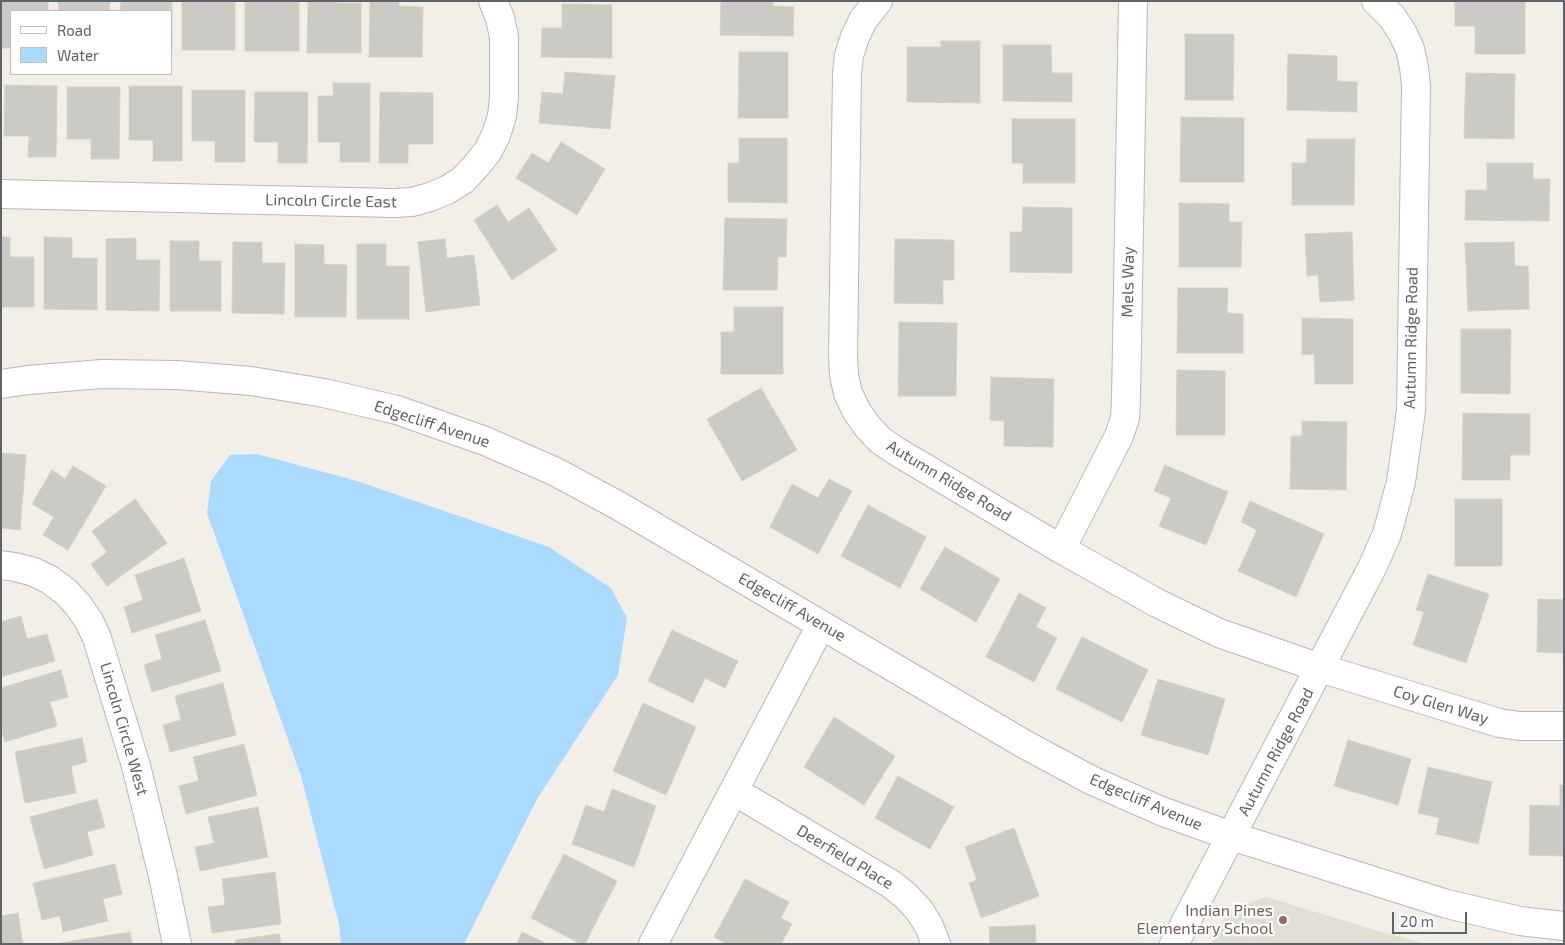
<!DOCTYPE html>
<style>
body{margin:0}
#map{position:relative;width:1565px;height:945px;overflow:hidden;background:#f1efe8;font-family:"Exo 2",sans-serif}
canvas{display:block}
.frame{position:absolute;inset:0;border:2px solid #5f6368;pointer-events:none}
.legend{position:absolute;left:10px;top:10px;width:162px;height:65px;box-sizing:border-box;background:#fff;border:1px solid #bfc1c3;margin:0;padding:6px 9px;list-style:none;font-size:15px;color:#5f6368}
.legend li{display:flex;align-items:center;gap:10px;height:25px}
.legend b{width:25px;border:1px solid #bfc1c3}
.scale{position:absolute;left:1392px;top:912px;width:75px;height:22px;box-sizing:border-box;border:2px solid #5f6368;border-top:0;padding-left:6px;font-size:15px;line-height:18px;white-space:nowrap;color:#5f6368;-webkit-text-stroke:4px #fff;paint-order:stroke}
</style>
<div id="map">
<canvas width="1565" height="945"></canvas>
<div class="frame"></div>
<ul class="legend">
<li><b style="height:6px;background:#fff"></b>Road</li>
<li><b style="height:14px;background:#aadaff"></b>Water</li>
</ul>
<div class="scale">20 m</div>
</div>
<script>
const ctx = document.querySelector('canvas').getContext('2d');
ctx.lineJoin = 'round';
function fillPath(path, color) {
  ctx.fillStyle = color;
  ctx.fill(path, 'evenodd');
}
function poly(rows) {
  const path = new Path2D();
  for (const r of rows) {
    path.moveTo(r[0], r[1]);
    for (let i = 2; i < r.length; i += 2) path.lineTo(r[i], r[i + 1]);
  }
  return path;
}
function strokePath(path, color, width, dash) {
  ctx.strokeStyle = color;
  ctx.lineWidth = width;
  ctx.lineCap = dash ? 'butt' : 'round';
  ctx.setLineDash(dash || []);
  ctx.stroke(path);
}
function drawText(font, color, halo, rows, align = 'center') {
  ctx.font = font + ' "Exo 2",sans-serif';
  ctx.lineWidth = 4.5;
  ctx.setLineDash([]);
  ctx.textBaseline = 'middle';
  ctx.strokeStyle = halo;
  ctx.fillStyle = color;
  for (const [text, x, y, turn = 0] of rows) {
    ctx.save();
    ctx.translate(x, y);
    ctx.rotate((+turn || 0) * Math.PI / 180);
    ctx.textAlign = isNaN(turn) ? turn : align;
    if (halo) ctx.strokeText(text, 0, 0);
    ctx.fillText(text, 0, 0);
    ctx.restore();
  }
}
fillPath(poly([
 [1266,897,1375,930,1426,944,1211,944,1229,910]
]), '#e1ded6');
fillPath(poly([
 [257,454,357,481,549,547,611,588,627,618,618,675,537,799,464,944,341,944,339,924,301,776,207,513,211,481,230,455]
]), '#aadaff');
const building = poly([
 [1,1,48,1,48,11,11,11,11,48,1,48,1,1],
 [58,1,110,1,110,11,58,11,58,1],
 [121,1,172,1,172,49,171,11,120,11,121,1],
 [182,1,235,1,235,50,182,50,182,1],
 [245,1,299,1,299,51,245,51,245,1],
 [308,1,336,1,336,3,361,3,361,53,307,53,308,1],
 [370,1,399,1,399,6,423,7,422,57,369,57,370,1],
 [721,1,773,1,773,6,794,7,793,36,720,35,721,1],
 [1455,1,1525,1,1525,54,1475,54,1475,26,1455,26,1455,1],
 [562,4,612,5,612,58,541,57,542,28,562,28,562,4],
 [1185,34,1234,34,1233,100,1185,100,1185,34],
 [941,41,980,41,980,103,907,102,907,47,941,47,941,41],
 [1003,45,1051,45,1052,73,1072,73,1072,102,1003,101,1003,45],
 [739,52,788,52,788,118,738,118,739,52],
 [1288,54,1337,56,1337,81,1357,82,1357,112,1287,110,1288,54],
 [565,72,615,76,610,129,539,123,542,92,563,94,565,72],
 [1466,73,1515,74,1514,139,1464,138,1466,73],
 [333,83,370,83,370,162,340,162,340,142,318,142,318,96,333,96,333,83],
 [5,85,57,86,56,157,28,157,29,136,4,136,5,85],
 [129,86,182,86,182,161,153,161,153,140,129,140,129,86],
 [67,87,120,87,119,159,91,159,91,139,67,139,67,87],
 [192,90,245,90,245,162,215,162,215,141,192,141,192,90],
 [255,92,308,92,307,163,278,163,278,142,254,142,255,92],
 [380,92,433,93,433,144,408,144,408,163,379,163,380,92],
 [1181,117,1244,118,1244,182,1180,182,1181,117],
 [1012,119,1075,119,1075,183,1023,183,1023,163,1012,163,1012,119],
 [739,138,787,138,787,203,728,202,728,163,739,163,739,138],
 [1307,139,1355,139,1354,205,1292,205,1292,163,1306,163,1307,139],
 [561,142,605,169,577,215,516,178,532,153,548,163,561,142],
 [1487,163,1533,163,1533,179,1550,179,1549,221,1465,220,1466,190,1487,190,1487,163],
 [1179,203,1229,204,1229,222,1242,222,1241,267,1179,267,1179,203],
 [497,205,508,222,529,208,557,250,512,280,474,220,497,205],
 [1023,207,1072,208,1072,273,1010,272,1010,232,1022,232,1023,207],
 [725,218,787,219,786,257,778,257,777,290,723,290,725,218],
 [1352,232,1354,300,1320,302,1318,275,1307,276,1305,234,1352,232],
 [1,237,10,237,10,257,34,257,34,307,1,307,1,237],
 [44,237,72,238,72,258,97,258,97,310,44,309,44,237],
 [136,238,136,260,160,260,159,311,106,310,106,239,136,238],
 [445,239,447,258,474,255,480,305,426,312,418,242,445,239],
 [895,239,954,240,954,280,943,280,943,304,894,303,895,239],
 [170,241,199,241,199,261,221,261,221,311,170,311,170,241],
 [233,242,262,242,262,263,285,263,284,314,232,313,233,242],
 [1514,242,1515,266,1528,266,1529,309,1468,311,1465,243,1514,242],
 [295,244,324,245,324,264,347,265,346,317,295,317,295,244],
 [357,244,386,244,386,266,409,266,409,319,357,319,357,244],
 [1178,288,1228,288,1227,313,1243,314,1243,353,1177,353,1178,288],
 [734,307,783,307,783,374,721,374,721,332,734,332,734,307],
 [1302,318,1353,319,1353,384,1315,384,1314,354,1302,355,1302,318],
 [899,322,957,323,956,396,898,396,899,322],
 [1461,329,1511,329,1510,394,1461,393,1461,329],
 [1177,370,1225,371,1225,435,1176,435,1177,370],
 [991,377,1054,379,1053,447,1004,446,1004,421,990,420,991,377],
 [761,388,797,450,742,481,707,419,761,388],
 [1463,413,1530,414,1530,455,1510,455,1510,480,1462,480,1463,413],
 [1302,421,1347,422,1346,490,1290,489,1291,436,1302,436,1302,421],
 [1,453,26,455,20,530,1,528,1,453],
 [1165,465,1228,492,1206,545,1159,526,1171,498,1154,491,1165,465],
 [73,466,106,486,68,550,43,535,54,517,32,504,52,470,65,479,73,466],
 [829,479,852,491,818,554,770,527,792,484,818,498,829,479],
 [135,499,167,543,107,586,91,564,107,552,92,531,135,499],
 [1455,499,1502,499,1502,566,1455,566,1455,499],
 [1250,501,1324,534,1296,597,1238,571,1257,530,1241,522,1250,501],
 [868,505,926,537,900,588,841,556,868,505],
 [945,547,1000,579,976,622,920,589,945,547],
 [184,558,201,611,132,633,124,607,143,600,135,575,184,558],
 [1428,574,1489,594,1466,663,1413,645,1424,612,1416,610,1428,574],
 [1019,593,1046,608,1036,627,1057,638,1034,682,986,657,1019,593],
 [1538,599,1564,600,1564,673,1563,653,1537,652,1538,599],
 [21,616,27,639,47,634,55,661,1,677,1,622,21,616],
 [205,620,221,671,152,692,144,665,162,659,155,635,205,620],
 [672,630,738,661,725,688,705,678,693,703,648,681,672,630],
 [1082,637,1148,670,1122,722,1056,689,1082,637],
 [61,670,68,697,50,702,57,726,5,742,1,729,1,688,61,670],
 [1158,679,1225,699,1208,755,1141,735,1158,679],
 [223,683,236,735,170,752,163,725,181,720,175,696,223,683],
 [643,703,696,727,666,795,613,771,643,703],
 [834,717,895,756,864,805,804,767,834,717],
 [82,738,87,762,71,766,76,793,25,803,15,752,82,738],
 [1348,740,1411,759,1398,805,1334,786,1348,740],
 [244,744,257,795,186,814,179,786,199,781,193,757,244,744],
 [1428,767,1492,782,1478,844,1436,834,1439,818,1418,813,1428,767],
 [898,776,954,807,930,849,875,818,898,776],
 [1560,785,1564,785,1564,856,1529,855,1530,805,1560,806,1560,785],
 [612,789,656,806,634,867,572,844,586,805,604,812,612,789],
 [97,799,105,827,87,832,93,855,44,869,30,817,97,799],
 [258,807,268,857,200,871,195,847,214,843,208,817,258,807],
 [1014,828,1039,896,981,918,969,883,977,880,965,847,1014,828],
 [564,854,617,881,585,944,581,944,531,918,564,854],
 [115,864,122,894,103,899,108,921,63,932,60,916,42,920,33,883,115,864],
 [275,872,281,924,212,933,208,907,225,905,222,879,275,872],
 [745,879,789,902,781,918,792,924,781,944,727,944,714,937,745,879],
 [18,913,23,944,1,944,1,916,18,913],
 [1035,925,1036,944,990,944,989,927,1035,925],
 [130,932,132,944,60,944,60,943,130,932],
 [522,932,547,944,517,944,522,932],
 [279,934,281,944,236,944,235,940,279,934]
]);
fillPath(building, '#cccac5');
strokePath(building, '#d6d1c6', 1);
const minor = poly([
 [878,1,863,20,855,37,849,55,847,74,843,356,844,375,848,393,856,410,867,426,880,440,896,451,1061,549,1157,603,1219,633,1320,668,1499,723,1520,726,1564,726],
 [1,194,393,203,412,202,430,197,447,190,463,180,476,166,488,151,496,135,502,116,504,97,504,37,500,18,493,1],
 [1,384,28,380,102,374,177,375,251,381,324,393,397,410,485,441,554,471,619,506,1024,744,1091,780,1161,811,1231,836,1447,904,1520,921,1564,926],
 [1061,549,1119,436,1125,418,1126,400,1133,1],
 [1,565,15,567,34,572,50,580,66,592,78,605,89,621,97,638,136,766,163,876,177,944],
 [734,791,891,884,906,896,919,910,929,926,936,944],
 [653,944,821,625],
 [1174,944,1372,568,1387,534,1401,482,1411,411,1416,86,1414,67,1410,49,1402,32,1392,17,1376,1]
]);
strokePath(minor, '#b5b8bc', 30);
strokePath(minor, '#fff', 28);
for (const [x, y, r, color] of [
 [1283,920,5,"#8d6e63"]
]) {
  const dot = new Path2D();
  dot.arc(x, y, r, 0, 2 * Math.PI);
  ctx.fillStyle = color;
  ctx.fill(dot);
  strokePath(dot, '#fff', 2);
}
drawText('16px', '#5f6368', '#fff', [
 ["Lincoln Circle East",331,201,1],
 ["Mels Way",1128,282,-89],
 ["Autumn Ridge Road",1411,338,-89],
 ["Edgecliff Avenue",432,424,18],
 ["Autumn Ridge Road",949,481,31],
 ["Edgecliff Avenue",792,607,30],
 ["Coy Glen Way",1441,705,17],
 ["Lincoln Circle West",124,729,74],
 ["Autumn Ridge Road",1276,752,-62],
 ["Edgecliff Avenue",1146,802,23],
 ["Deerfield Place",845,857,31]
]);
drawText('16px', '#785e54', '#fff', [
 ["Indian Pines",1273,911],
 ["Elementary School",1273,929]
], 'right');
</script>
